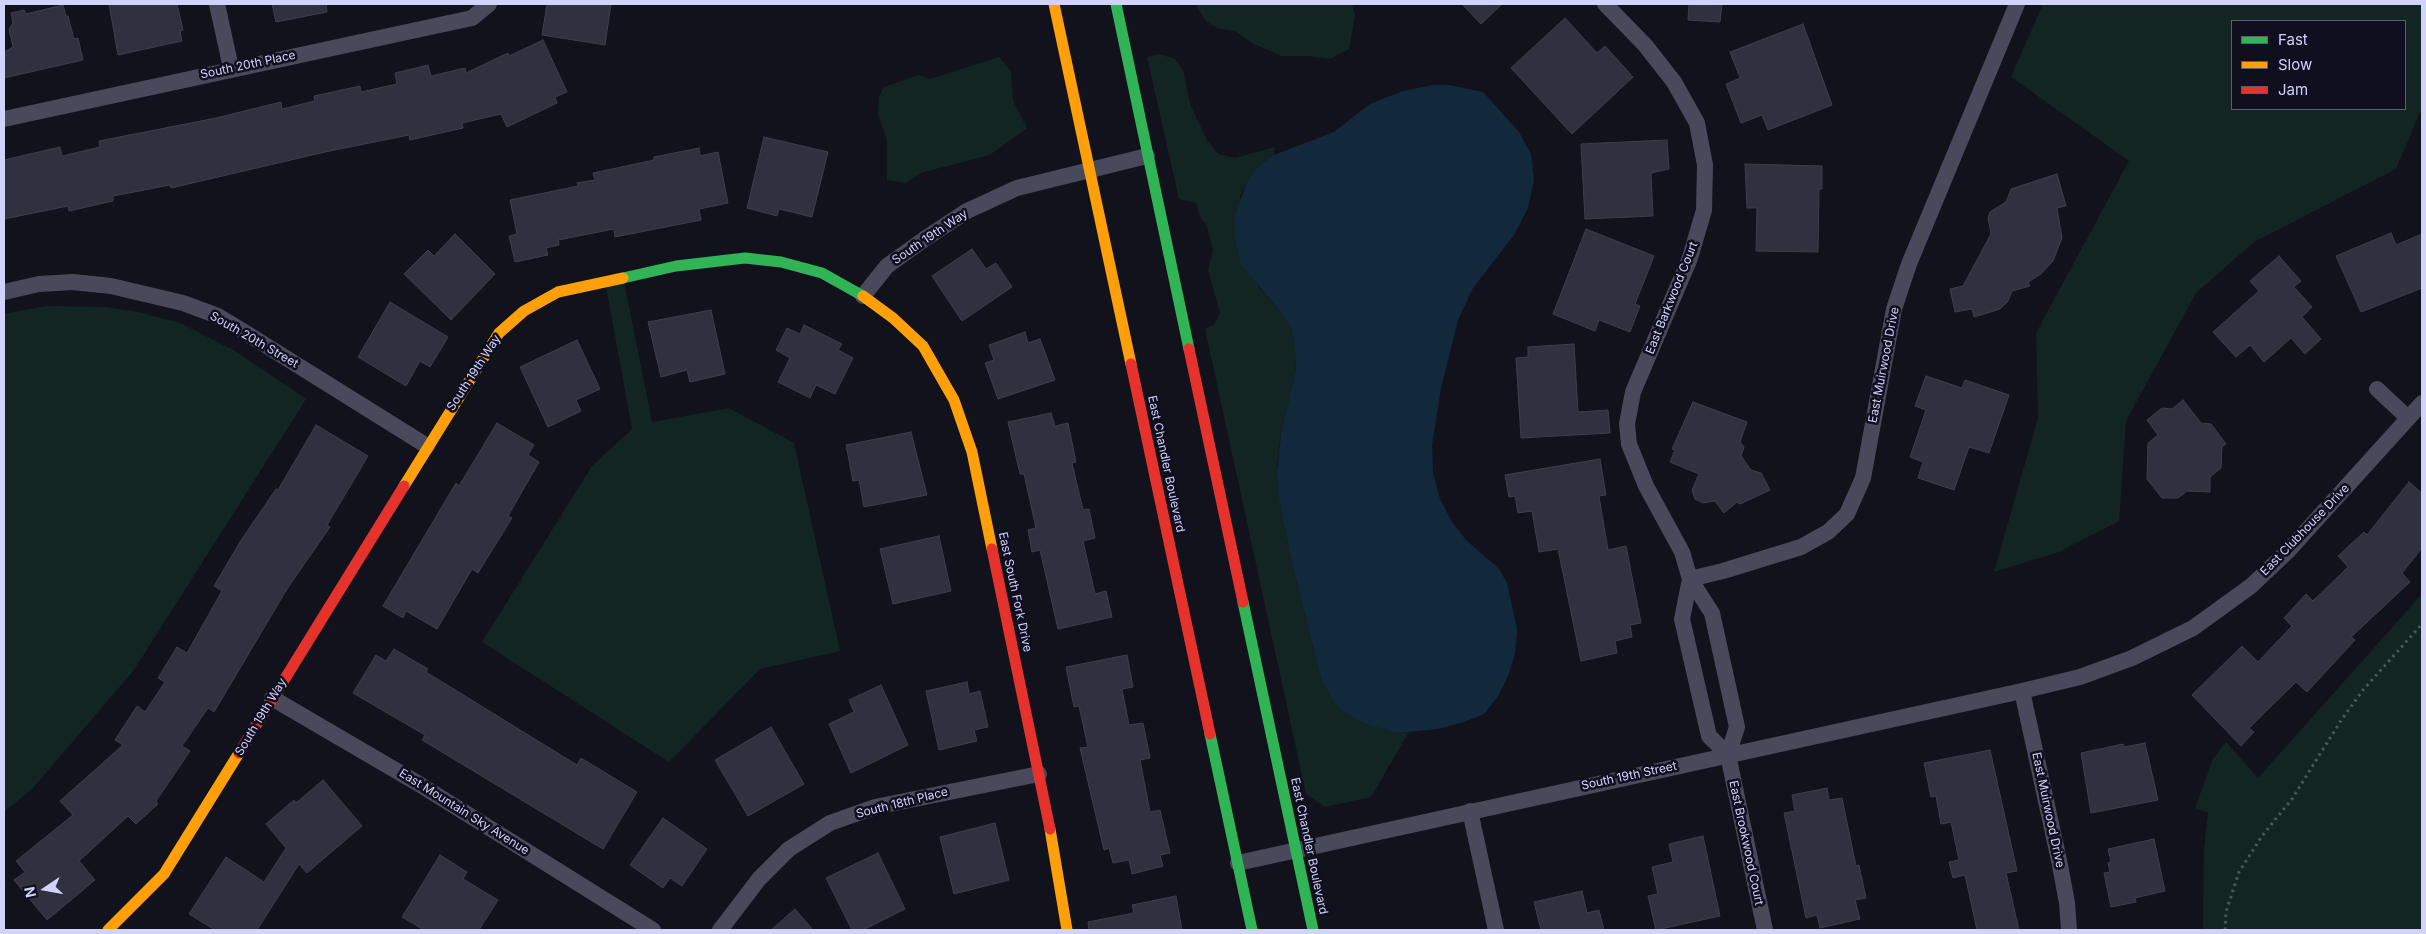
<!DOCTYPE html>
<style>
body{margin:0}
#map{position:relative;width:2426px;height:934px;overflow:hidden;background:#12121c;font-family:Inter,sans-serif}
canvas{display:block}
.frame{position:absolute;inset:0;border:5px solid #d1d3fa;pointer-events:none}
.legend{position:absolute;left:2231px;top:20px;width:175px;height:90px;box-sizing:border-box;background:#0f0f1f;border:1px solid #5d5d77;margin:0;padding:6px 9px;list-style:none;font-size:15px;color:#d1d3fa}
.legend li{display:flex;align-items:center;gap:10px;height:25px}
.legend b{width:25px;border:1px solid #5d5d77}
.north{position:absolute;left:20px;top:864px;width:50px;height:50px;-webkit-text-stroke:4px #0f0f1f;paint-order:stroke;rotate:258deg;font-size:14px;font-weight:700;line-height:20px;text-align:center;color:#d1d3fa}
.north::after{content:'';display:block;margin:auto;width:18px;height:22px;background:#d1d3fa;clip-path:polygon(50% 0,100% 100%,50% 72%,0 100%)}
</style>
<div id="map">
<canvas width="2426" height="934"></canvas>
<div class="frame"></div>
<ul class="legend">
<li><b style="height:6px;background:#30b455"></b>Fast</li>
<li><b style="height:6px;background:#ff9f0a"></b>Slow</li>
<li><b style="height:6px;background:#e5322d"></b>Jam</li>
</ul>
<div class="north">N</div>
</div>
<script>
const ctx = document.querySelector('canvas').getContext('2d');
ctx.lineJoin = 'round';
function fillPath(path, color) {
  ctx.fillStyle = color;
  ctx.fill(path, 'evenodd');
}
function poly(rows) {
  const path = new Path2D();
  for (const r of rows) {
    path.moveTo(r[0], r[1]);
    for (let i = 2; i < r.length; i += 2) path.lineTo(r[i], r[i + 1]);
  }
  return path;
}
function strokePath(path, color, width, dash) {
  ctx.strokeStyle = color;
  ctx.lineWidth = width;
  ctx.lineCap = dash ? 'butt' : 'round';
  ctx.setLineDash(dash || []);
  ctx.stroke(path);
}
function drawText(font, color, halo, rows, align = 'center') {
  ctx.font = font + ' Inter,sans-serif';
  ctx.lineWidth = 5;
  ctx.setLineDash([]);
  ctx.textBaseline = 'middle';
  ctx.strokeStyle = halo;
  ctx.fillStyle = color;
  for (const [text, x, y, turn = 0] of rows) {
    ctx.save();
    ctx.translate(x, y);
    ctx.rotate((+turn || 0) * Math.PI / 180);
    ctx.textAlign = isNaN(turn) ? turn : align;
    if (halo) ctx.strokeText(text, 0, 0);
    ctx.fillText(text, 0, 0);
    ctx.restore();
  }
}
fillPath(poly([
 [1195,4,1352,4,1355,16,1349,49,1330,59,1307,56,1282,56,1252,43,1237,32,1217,28,1206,21],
 [2043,4,2422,4,2422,108,2396,169,2254,242,2196,293,2126,421,2119,521,2059,552,1994,572,2038,418,2036,333,2129,161,2011,77],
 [2232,21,2405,21,2405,109,2232,109],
 [1159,54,1175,59,1183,70,1190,104,1207,140,1218,154,1235,158,1275,147,1274,155,1259,166,1247,181,1240,196,1258,286,1279,310,1291,328,1295,347,1296,369,1281,434,1277,462,1285,527,1291,558,1321,678,1398,733,1409,732,1371,797,1325,807,1306,794,1205,329,1214,325,1220,313,1208,270,1213,250,1206,224,1201,219,1196,203,1179,199,1147,57],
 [999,57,1011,71,1013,101,1027,128,990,155,924,172,905,183,887,180,887,140,878,114,879,97,884,87,919,75,930,79],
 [623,277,652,422,729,408,794,443,840,651,760,669,669,762,482,642,592,466,632,429,605,281],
 [46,306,104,307,139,312,180,323,235,351,306,399,134,670,33,788,4,812,4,314],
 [2422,594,2422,930,2203,930,2204,848,2208,813,2195,808,2213,759,2226,742,2258,778]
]), '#122523');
fillPath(poly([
 [1434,85,1449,85,1483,92,1519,132,1531,154,1534,180,1528,208,1514,235,1473,288,1458,320,1441,388,1432,445,1433,473,1440,499,1452,522,1466,540,1499,569,1507,583,1517,629,1515,654,1508,676,1498,696,1484,714,1464,722,1438,729,1398,733,1366,724,1347,714,1334,702,1321,678,1291,558,1279,499,1277,473,1281,434,1296,369,1295,347,1291,328,1279,310,1241,264,1235,238,1235,217,1247,181,1259,166,1274,155,1334,132,1370,104,1403,91]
]), '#12293c');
const building = poly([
 [109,4,177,4,183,30,180,31,182,41,118,55,109,4],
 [272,4,326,4,327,12,276,22,272,4],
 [547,4,611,4,605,45,542,35,547,4],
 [1462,4,1502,4,1481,24,1462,4],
 [1689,4,1722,4,1720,22,1688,20,1689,4],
 [63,5,66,16,68,16,74,39,78,38,83,60,4,78,4,52,13,47,9,29,13,23,11,13,24,10,26,14,63,5],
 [1565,18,1597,53,1605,46,1633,77,1572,134,1511,68,1565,18],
 [1803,24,1832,105,1768,130,1762,115,1741,123,1726,84,1740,78,1730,52,1803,24],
 [543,40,567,92,555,97,557,103,507,127,501,114,462,123,463,128,410,140,409,135,325,152,171,188,170,185,113,196,113,201,69,211,68,206,4,219,4,160,60,147,62,156,100,147,99,141,216,118,281,102,282,109,315,101,314,96,360,86,361,92,397,84,395,73,428,65,431,76,465,68,466,73,508,53,509,56,543,40],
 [764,137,828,152,812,217,779,209,777,216,747,208,764,137],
 [1667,140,1669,169,1651,173,1653,216,1585,219,1581,144,1667,140],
 [699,148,700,156,718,152,728,203,699,209,701,220,615,237,614,229,558,240,559,245,546,248,548,255,515,262,509,236,517,234,510,200,578,186,577,183,595,180,593,173,654,160,654,157,699,148],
 [1745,164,1822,166,1822,189,1819,189,1818,252,1756,251,1757,208,1747,208,1745,164],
 [2057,174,2066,206,2057,208,2062,238,2053,261,2041,274,2028,282,2030,286,2012,291,2008,301,2000,309,1974,317,1972,309,1955,312,1950,289,1963,286,1991,234,1988,218,1990,212,2006,202,2011,189,2057,174],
 [1586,229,1654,256,1635,304,1640,306,1630,332,1599,320,1595,331,1553,314,1586,229],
 [2391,233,2396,245,2422,234,2422,288,2361,312,2336,256,2391,233],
 [455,234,495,274,451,320,404,274,428,250,434,256,455,234],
 [972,249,986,269,996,263,1012,287,962,321,932,276,972,249],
 [2279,256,2301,281,2294,287,2312,307,2302,317,2321,339,2305,354,2291,338,2264,362,2250,345,2236,357,2213,332,2259,291,2250,281,2279,256],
 [390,302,448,337,430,367,420,361,406,386,358,357,390,302],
 [711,310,725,374,690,382,687,370,661,377,648,322,711,310],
 [804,325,842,344,838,350,853,358,835,394,816,385,810,398,778,382,790,358,776,350,787,328,800,334,804,325],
 [1025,332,1028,343,1040,339,1055,380,998,399,985,363,994,360,989,345,1025,332],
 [577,340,600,389,576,400,581,411,548,427,520,367,577,340],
 [1574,344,1578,412,1608,410,1610,433,1521,438,1516,358,1528,357,1528,347,1574,344],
 [1926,376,1962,388,1965,380,2009,395,1989,453,1969,447,1954,490,1918,478,1923,462,1910,457,1926,410,1915,406,1926,376],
 [2183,400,2201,423,2211,424,2226,444,2222,447,2221,468,2210,477,2210,492,2187,491,2178,498,2162,498,2147,479,2148,443,2158,435,2147,420,2162,408,2172,409,2183,400],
 [1693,402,1747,422,1740,442,1744,447,1741,456,1751,470,1761,473,1770,490,1740,504,1737,502,1724,513,1715,501,1703,503,1695,499,1692,490,1699,474,1670,462,1675,450,1672,449,1693,402],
 [1051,413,1055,426,1068,423,1076,462,1072,463,1083,510,1089,509,1095,538,1083,541,1095,594,1106,591,1112,617,1058,629,1040,550,1032,552,1028,530,1036,528,1024,474,1020,474,1008,422,1051,413],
 [497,423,534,445,528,455,539,462,508,516,512,518,478,573,472,569,437,629,406,611,403,618,383,606,456,483,459,486,497,423],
 [316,425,368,456,327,525,330,527,287,589,214,712,208,708,182,746,190,751,156,801,158,804,136,824,128,816,79,861,95,880,47,920,14,880,25,872,16,861,73,815,60,801,123,745,115,740,137,706,145,712,165,682,158,678,177,647,187,653,222,591,214,586,240,542,276,489,278,490,316,425],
 [911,432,927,495,864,507,859,480,853,481,846,445,911,432],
 [1600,459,1606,495,1599,496,1608,550,1626,546,1641,623,1630,625,1632,637,1615,641,1617,653,1581,661,1558,549,1539,552,1532,511,1518,513,1515,496,1509,497,1505,475,1600,459],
 [2409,482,2422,493,2422,548,2402,573,2410,582,2351,637,2355,640,2307,692,2296,682,2249,728,2254,732,2241,746,2192,695,2242,646,2258,662,2292,626,2284,618,2306,594,2313,601,2348,567,2338,556,2364,532,2367,535,2409,482],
 [939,536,951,591,893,604,880,549,939,536],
 [394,649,428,669,426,672,577,765,581,758,637,792,603,849,422,740,425,735,353,693,376,655,386,661,394,649],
 [1127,655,1133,687,1122,689,1129,725,1143,723,1150,758,1140,760,1150,812,1160,810,1170,853,1160,855,1163,866,1132,874,1129,860,1113,863,1109,848,1104,850,1080,748,1088,747,1079,706,1074,707,1066,667,1127,655],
 [967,682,969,694,980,691,988,727,974,730,977,741,939,750,926,691,967,682],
 [881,685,908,745,851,773,829,724,854,712,849,700,881,685],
 [771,727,804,784,748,816,715,760,771,727],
 [2145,743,2158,800,2091,813,2081,753,2123,744,2124,747,2145,743],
 [1990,750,2017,871,2006,873,2019,930,1977,930,1965,875,1953,878,1949,862,1959,860,1951,822,1941,824,1936,796,1931,797,1924,763,1990,750],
 [323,780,362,826,307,873,299,864,257,930,215,930,189,914,226,857,264,882,286,848,266,824,294,800,296,803,323,780],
 [1827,788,1829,800,1842,798,1856,866,1859,865,1866,898,1855,900,1860,919,1820,928,1817,915,1806,918,1784,813,1795,811,1792,795,1827,788],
 [663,818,707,849,682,886,670,878,663,888,630,865,663,818],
 [995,823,1009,880,954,894,940,837,995,823],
 [1703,836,1720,916,1656,930,1648,896,1658,894,1652,867,1673,862,1669,844,1703,836],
 [2154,839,2165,891,2135,898,2136,902,2111,907,2104,873,2110,872,2108,863,2111,862,2108,849,2154,839],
 [878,853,905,909,863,930,852,930,826,878,878,853],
 [440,855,467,872,463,879,498,900,479,930,424,930,402,917,440,855],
 [1582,891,1587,913,1599,910,1604,930,1541,930,1534,902,1582,891],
 [1176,896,1182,930,1089,930,1088,922,1134,913,1132,905,1176,896],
 [795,909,813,930,771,930,795,909]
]);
fillPath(building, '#30303e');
strokePath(building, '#3d3e4e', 1);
strokePath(poly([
 [2225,930,2226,912,2239,872,2262,836,2292,799,2340,722,2363,690,2422,624]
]), '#49585f', 3, [2.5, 4]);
strokePath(poly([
 [217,4,231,68],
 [1605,4,1645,45,1674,82,1697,123,1705,165,1704,210,1690,258,1633,392,1627,424,1629,444,1646,486,1682,552,1690,579,1712,613,1737,727,1728,755,1765,930],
 [4,119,472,18,489,4],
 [4,292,39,284,73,282,111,286,183,303,218,316,246,333,427,446],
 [863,296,887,266,926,238,967,211,1017,188,1147,156],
 [2377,389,2408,418],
 [1690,579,1723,571,1801,547,1828,532,1847,514,1863,478,1894,309,1909,264,2017,4],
 [1690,579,1682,619,1709,736,1728,755],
 [2022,691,2060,865,2067,903,2069,930],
 [272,698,419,784,653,930],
 [1470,811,1496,930],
 [1238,863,2022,691,2080,677,2132,658,2193,628,2251,586,2288,551,2422,403],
 [720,930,759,879,789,849,830,823,875,807,1039,774]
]), '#484a5b', 16);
strokePath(poly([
 [1116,4,1189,349],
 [623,278,676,266,745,258,781,262,822,273,863,296],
 [1243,602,1313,930],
 [1210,734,1252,930]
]), '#30b455', 11);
strokePath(poly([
 [1054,4,1131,364],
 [863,296,893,318,923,346,954,400,972,452,992,549],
 [404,486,499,333,524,311,558,292,623,278],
 [1050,829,1067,930],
 [108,930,164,874,239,753]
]), '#ff9f0a', 11);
strokePath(poly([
 [1189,349,1243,602],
 [1131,364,1210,734],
 [992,549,1050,829],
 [239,753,404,486]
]), '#e5322d', 11);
drawText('12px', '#d1d3fa', '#0f0f1f', [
 ["South 20th Place",248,65,-12],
 ["South 19th Way",930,237,-34],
 ["East Barkwood Court",1672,298,-68],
 ["South 20th Street",254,340,30],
 ["East Muirwood Drive",1884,365,-79],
 ["South 19th Way",474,373,-57],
 ["East Chandler Boulevard",1166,464,78],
 ["East Clubhouse Drive",2305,530,-46],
 ["East South Fork Drive",1015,592,78],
 ["South 19th Way",261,717,-59],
 ["South 19th Street",1629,776,-12],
 ["South 18th Place",902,803,-14],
 ["East Muirwood Drive",2048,810,78],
 ["East Mountain Sky Avenue",464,812,32],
 ["East Brookwood Court",1746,843,78],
 ["East Chandler Boulevard",1309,846,78]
]);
</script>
